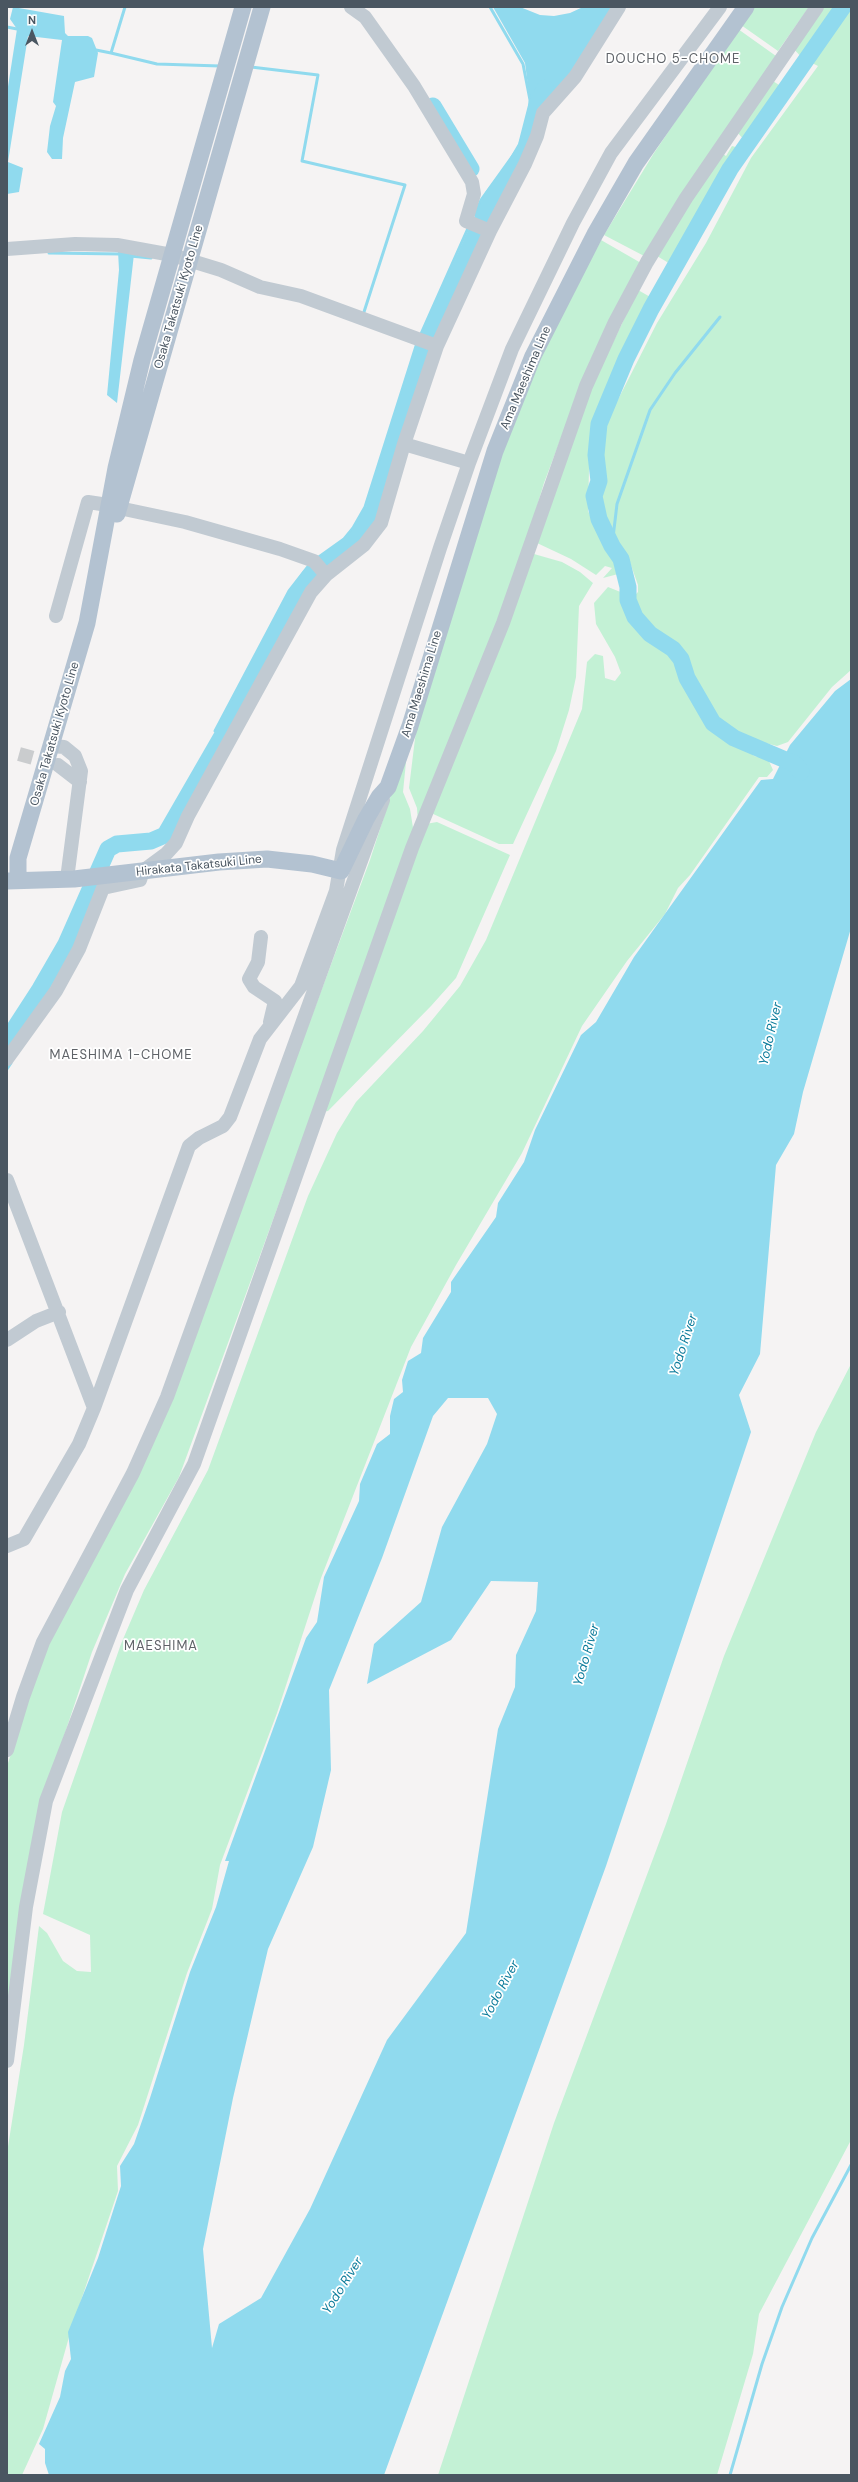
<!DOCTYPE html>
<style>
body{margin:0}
#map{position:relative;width:858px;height:2482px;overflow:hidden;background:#f5f3f3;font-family:"DM Sans",sans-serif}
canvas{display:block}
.frame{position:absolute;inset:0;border:8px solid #4a5661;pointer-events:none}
.north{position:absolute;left:12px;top:12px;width:40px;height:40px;-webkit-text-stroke:3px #fff;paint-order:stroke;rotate:0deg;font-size:11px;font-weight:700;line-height:16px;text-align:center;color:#4a5661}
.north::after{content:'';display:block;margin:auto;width:14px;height:18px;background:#4a5661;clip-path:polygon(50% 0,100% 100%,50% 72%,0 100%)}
</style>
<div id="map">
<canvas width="858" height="2482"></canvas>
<div class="frame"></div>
<div class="north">N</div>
</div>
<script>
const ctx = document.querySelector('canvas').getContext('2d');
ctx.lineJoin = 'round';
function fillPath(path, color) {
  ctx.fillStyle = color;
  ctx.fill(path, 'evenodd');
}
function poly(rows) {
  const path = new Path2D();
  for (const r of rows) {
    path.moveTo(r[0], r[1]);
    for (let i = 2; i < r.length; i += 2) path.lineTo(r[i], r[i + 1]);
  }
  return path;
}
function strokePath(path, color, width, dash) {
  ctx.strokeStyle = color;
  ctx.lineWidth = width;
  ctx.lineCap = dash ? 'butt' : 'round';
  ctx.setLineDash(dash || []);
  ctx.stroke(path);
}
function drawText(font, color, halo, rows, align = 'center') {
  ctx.font = font + ' "DM Sans",sans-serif';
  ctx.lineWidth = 3.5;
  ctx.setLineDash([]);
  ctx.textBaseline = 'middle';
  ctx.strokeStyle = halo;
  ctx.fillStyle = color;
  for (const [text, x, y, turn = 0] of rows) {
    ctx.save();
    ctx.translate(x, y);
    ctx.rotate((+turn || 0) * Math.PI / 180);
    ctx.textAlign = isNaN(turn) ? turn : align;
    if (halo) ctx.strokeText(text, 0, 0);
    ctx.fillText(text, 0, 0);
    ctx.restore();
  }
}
fillPath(poly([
 [753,7,809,7,778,51,741,25],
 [821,7,841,7,804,60,792,47],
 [850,7,851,670,832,687,788,742,777,746,750,739,721,723,694,685,690,664,678,645,664,635,650,631,641,619,632,598,638,592,638,585,627,554,607,530,596,503,603,480,602,431,657,323,706,243,751,158,818,66,812,63],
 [738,29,776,56,646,257,604,235,654,153],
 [770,79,785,89,745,141,737,132],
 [732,146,739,148,672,265,657,256,722,153,726,156],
 [601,240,641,263,590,361,544,483,519,566,418,822,417,808,409,788,418,714,498,458,530,376],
 [638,290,652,298,616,370,595,425,589,469,588,511,605,546,622,564,622,573,603,578,612,568,605,566,596,575,571,559,537,543,585,401],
 [534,554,562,562,580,572,593,583,579,606,576,677,569,710,556,751,513,844,499,844,431,813],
 [608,587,623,593,627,615,677,662,701,715,717,733,750,750,754,756,768,759,773,770,767,777,759,777,690,875,678,888,665,914,627,961,582,1026,522,1153,456,1265,411,1347,321,1578,277,1713,220,1865,212,1909,187,1973,138,2125,117,2166,118,2191,71,2330,43,2429,22,2475,7,2475,7,2153,24,2045,39,1926,47,1933,63,1961,77,1971,91,1972,90,1935,43,1914,62,1812,121,1644,144,1590,208,1470,308,1196,337,1133,356,1102,423,1031,460,986,486,940,582,709,587,662,595,654,603,656,605,678,615,681,621,673,615,657,596,624,594,603],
 [408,742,403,792,410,809,414,834,179,1477,125,1574,92,1652,51,1775,7,2015,8,1763,46,1648,148,1455,370,860],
 [437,822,510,855,456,978,431,1006,328,1111,323,1112,426,824],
 [851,1364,851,2140,759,2314,753,2354,717,2475,438,2475,554,2123,666,1824,724,1656,816,1432]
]), '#c3f1d5');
fillPath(poly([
 [13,7,64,16,65,33,68,36,88,36,92,38,98,53,94,77,75,82,63,138,62,159,52,159,47,152,50,126,56,106,53,102,62,40,28,36,8,162,23,168,19,192,7,194,7,93,17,29,10,19],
 [493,7,520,7,540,15,554,16,570,13,583,7,613,7,567,79,539,110,531,110,525,63],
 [118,251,134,254,117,403,107,395,119,270],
 [851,679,851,928,803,1092,794,1134,776,1165,760,1354,739,1395,751,1432,606,1866,384,2475,49,2475,45,2463,45,2449,39,2444,60,2397,65,2371,71,2359,68,2332,98,2258,121,2186,120,2166,134,2144,150,2098,190,1972,216,1907,229,1861,225,1861,306,1638,317,1622,324,1577,359,1501,360,1484,377,1444,390,1434,390,1416,394,1399,403,1392,402,1380,408,1361,421,1353,423,1338,451,1292,451,1282,496,1217,498,1203,524,1162,535,1130,581,1035,596,1022,634,957,761,780,773,779,790,745,835,691],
 [448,1398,488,1398,497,1414,487,1444,442,1527,421,1602,374,1644,367,1684,451,1640,491,1581,538,1582,536,1611,516,1655,515,1687,498,1729,466,1933,387,2040,310,2209,261,2298,219,2324,212,2348,203,2249,233,2098,268,1949,313,1847,331,1770,329,1690,382,1558,433,1416]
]), '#90daee');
strokePath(poly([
 [7,27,17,29],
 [96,50,111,53,125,7],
 [111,53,157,64,220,66],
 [251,67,318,75,302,161,405,185,363,315],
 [475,214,481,200,519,147,529,115,530,100,523,64,490,7],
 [49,253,121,254],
 [130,256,151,258],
 [420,336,469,226],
 [612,546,617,504,650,410,675,373,720,317],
 [316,559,344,539,353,528,365,507,417,343],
 [215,731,289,591,310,564],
 [7,1069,11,1063],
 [730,2475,762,2364,782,2307,812,2238,851,2165]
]), '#90daee', 3);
strokePath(poly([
 [433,106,471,169],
 [801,772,795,764,734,738,713,723,687,678,681,659,673,649,650,634,635,617,628,600,628,587,621,559,612,546,599,519,594,496,599,481,596,455,599,424,626,359,651,309,730,169,843,7],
 [7,1040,40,989,66,944,108,849,117,844,151,841,165,835,233,717,296,596,309,577,357,538,374,510,424,349,493,196,512,171,526,147,536,108,545,88]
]), '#90daee', 17);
strokePath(poly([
 [19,754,55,764]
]), '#caccce', 14, [14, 7]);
strokePath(poly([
 [351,7,365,17,414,86,472,182,474,194,466,221,490,231],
 [7,249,75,244,117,245,172,255,221,270,260,287,301,296,437,346],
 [404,444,469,463],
 [119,508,185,522,280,549,314,561,326,575],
 [56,616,88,502,108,505],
 [52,746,64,747,75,756,81,771,67,879],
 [58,765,80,782],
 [261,937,258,962,249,979,254,987,275,1001,270,1022],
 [7,1059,56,991,79,949,103,888,140,880,143,871,166,854,176,843,188,816,311,592,326,575,364,545,381,523,404,444,437,346,490,231,525,164,537,136,543,113,575,77,619,7],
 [7,1180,94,1408],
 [7,1340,36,1321,59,1312],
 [7,1546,24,1539,79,1444,94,1408,189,1146,199,1138,223,1126,230,1117,260,1039,301,986,336,891,343,850,440,548,469,463,512,349,573,223,611,153,720,7],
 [7,1750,23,1697,43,1642,133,1473,167,1397,383,800],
 [7,2061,26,1907,46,1801,127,1590,194,1464,412,848,503,623,586,386,615,322,647,262,686,198,817,7]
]), '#c1cad2', 14);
strokePath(poly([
 [117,514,262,7],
 [18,880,18,858,87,623,116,468,142,360,243,7],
 [7,881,74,879,219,862,267,859,312,864,341,871,366,819,379,797,388,787,410,726,495,451,533,356,595,234,636,163,746,7]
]), '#b3c2d1', 17);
drawText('12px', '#4a5661', '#fff', [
 ["Osaka Takatsuki Kyoto Line",179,297,-74],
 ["Ama Maeshima Line",526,378,-67],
 ["Ama Maeshima Line",422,684,-73],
 ["Osaka Takatsuki Kyoto Line",55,734,-74],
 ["Hirakata Takatsuki Line",199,866,-6]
]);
ctx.letterSpacing = '1px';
drawText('13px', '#5f6368', '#fff', [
 ["DOUCHO 5-CHOME",673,60],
 ["MAESHIMA 1-CHOME",121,1056],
 ["MAESHIMA",161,1647]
]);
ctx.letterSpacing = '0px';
drawText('italic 13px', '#0c7c9b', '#fff', [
 ["Yodo River",771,1034,-77],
 ["Yodo River",684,1345,-72],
 ["Yodo River",587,1655,-74],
 ["Yodo River",501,1990,-62],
 ["Yodo River",343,2286,-58]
]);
</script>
